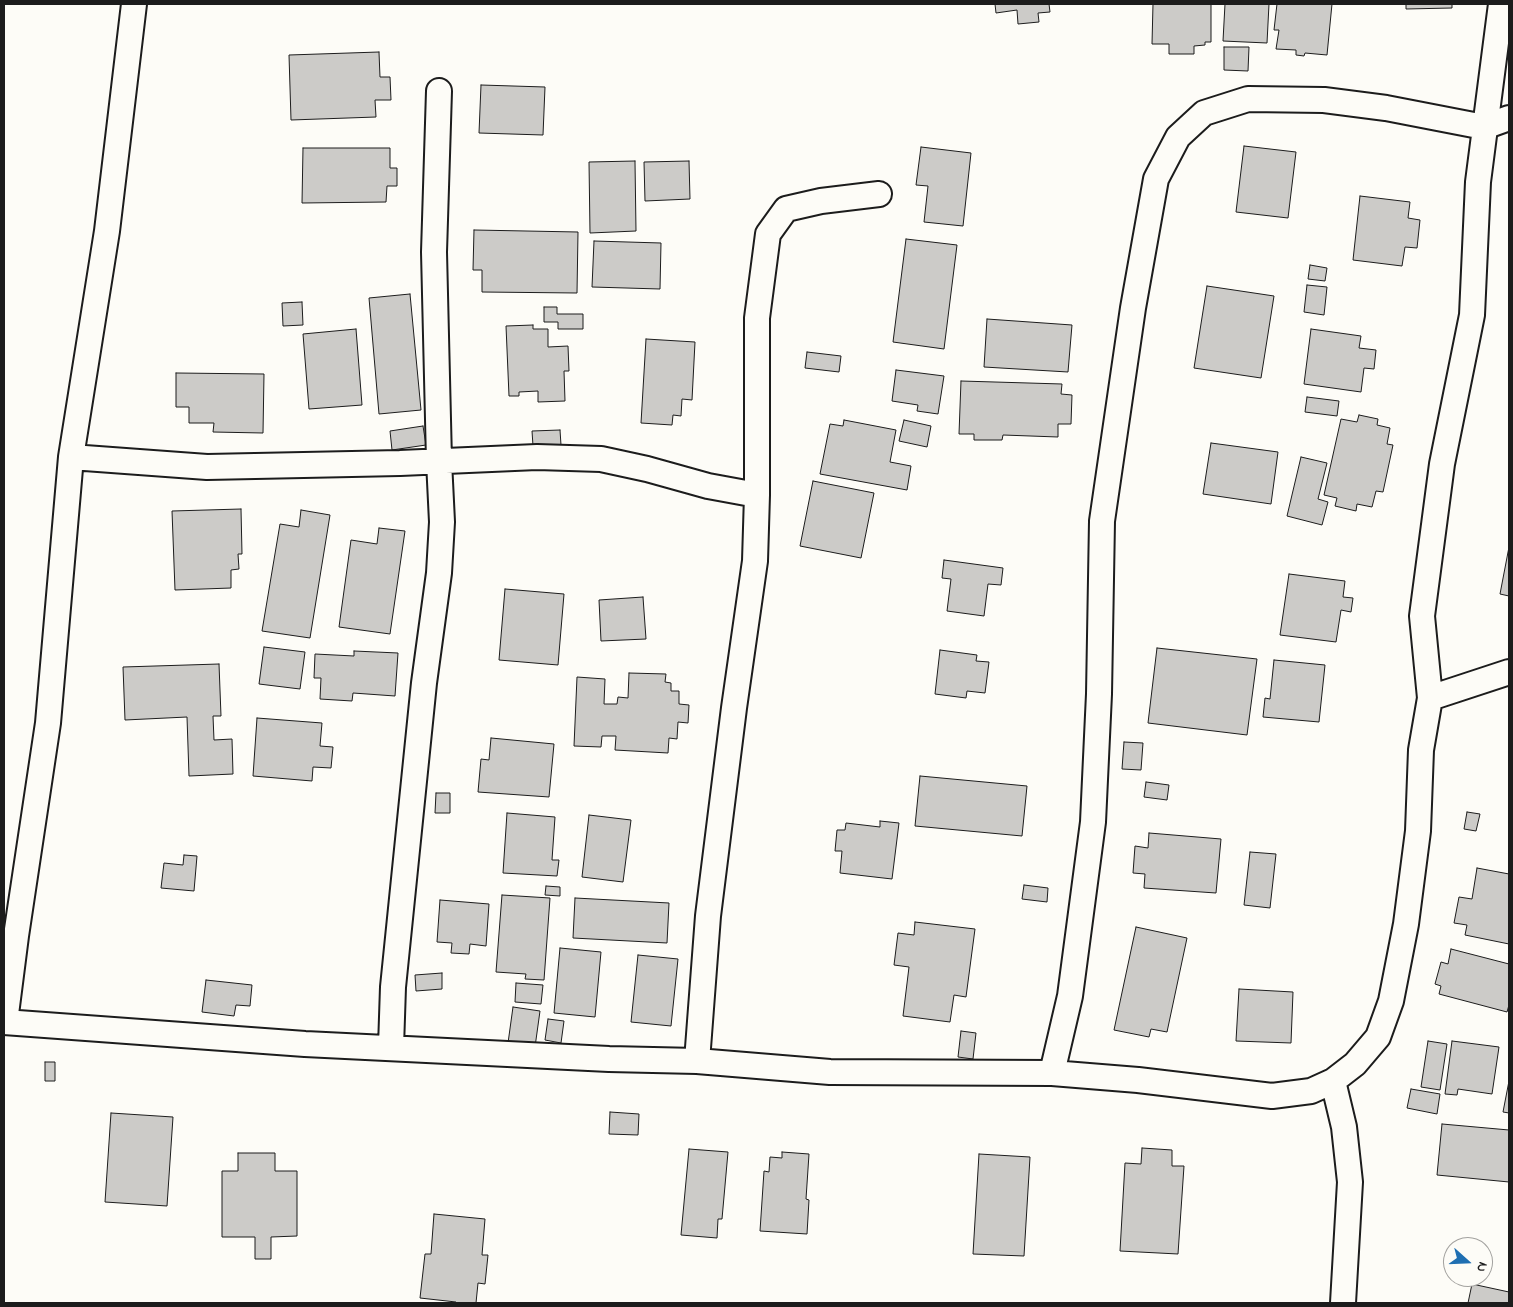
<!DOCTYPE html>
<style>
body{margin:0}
#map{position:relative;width:1513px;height:1307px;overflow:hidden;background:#fdfcf7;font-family:"Indie Flower",sans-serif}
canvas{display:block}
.frame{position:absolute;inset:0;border:5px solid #1c1c1c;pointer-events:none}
.north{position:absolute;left:1443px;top:1237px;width:50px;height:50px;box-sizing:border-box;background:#fdfcf7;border:1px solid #a3a29f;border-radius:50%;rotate:110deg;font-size:14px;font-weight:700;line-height:20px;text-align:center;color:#1c1c1c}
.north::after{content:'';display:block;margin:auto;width:18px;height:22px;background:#1f6fb2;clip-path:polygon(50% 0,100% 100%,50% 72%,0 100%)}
</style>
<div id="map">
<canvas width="1513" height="1307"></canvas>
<div class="frame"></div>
<div class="north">N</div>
</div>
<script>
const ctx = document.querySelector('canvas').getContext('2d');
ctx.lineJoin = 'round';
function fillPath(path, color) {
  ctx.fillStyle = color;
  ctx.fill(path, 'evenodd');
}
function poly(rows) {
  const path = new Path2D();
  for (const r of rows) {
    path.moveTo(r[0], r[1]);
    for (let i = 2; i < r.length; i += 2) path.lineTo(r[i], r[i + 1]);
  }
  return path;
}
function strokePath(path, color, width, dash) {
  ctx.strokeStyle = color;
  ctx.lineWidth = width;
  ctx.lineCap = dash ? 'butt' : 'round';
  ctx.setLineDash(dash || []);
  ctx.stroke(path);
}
const building = poly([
 [995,4,1049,4,1050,12,1038,13,1039,22,1018,24,1017,10,996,13,995,4],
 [1153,4,1211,4,1211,42,1205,42,1205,45,1194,46,1194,54,1169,54,1169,44,1152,44,1153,4],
 [1225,4,1269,4,1267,43,1223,41,1225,4],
 [1277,4,1337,4,1332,4,1327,55,1305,53,1304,56,1296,55,1296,50,1276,49,1279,30,1274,30,1277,4],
 [1406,4,1452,4,1452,8,1406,9,1406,4],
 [1224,47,1249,47,1248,71,1224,70,1224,47],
 [379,52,380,77,390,77,391,100,375,100,376,117,291,120,289,55,379,52],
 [481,85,545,87,543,135,479,133,481,85],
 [1244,146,1296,152,1288,218,1236,212,1244,146],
 [921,147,971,153,963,226,924,222,928,186,916,185,921,147],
 [303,148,390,148,390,168,397,168,397,186,387,186,386,202,302,203,303,148],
 [635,161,636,231,590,233,589,162,635,161],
 [689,161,690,199,645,201,644,162,689,161],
 [1360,196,1410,202,1408,218,1420,220,1417,248,1405,247,1402,266,1353,260,1360,196],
 [474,230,578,232,577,293,482,292,482,270,473,270,474,230],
 [906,239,957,245,944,349,893,342,906,239],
 [594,241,661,243,660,289,592,287,594,241],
 [1310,265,1327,268,1325,281,1308,279,1310,265],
 [1307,285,1327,287,1324,315,1304,312,1307,285],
 [1207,286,1274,296,1261,378,1194,368,1207,286],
 [410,294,421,410,379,414,369,298,410,294],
 [302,302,303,325,283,326,282,303,302,302],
 [544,307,557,307,557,314,583,314,583,329,558,329,558,322,544,322,544,307],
 [987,319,1072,325,1068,372,984,367,987,319],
 [533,325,533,329,548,329,548,347,568,346,569,371,564,371,565,401,538,402,538,391,519,392,519,396,509,396,506,326,533,325],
 [356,329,362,405,309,409,303,334,356,329],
 [1311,329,1361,336,1359,348,1376,350,1374,369,1364,368,1361,392,1304,384,1311,329],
 [646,339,695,342,692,400,682,399,681,416,673,415,672,425,641,423,646,339],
 [807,352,841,356,839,372,805,368,807,352],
 [896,370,944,376,938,414,917,411,918,405,892,401,896,370],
 [176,373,264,374,263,433,213,432,214,423,189,423,189,407,176,407,176,373],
 [961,381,1062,384,1061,394,1072,395,1071,424,1058,424,1058,437,1003,435,1002,440,974,440,974,434,959,434,961,381],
 [1307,397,1339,401,1337,416,1305,412,1307,397],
 [1359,415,1378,419,1377,425,1390,428,1387,444,1393,445,1383,492,1376,491,1372,507,1357,504,1356,511,1335,506,1337,498,1324,495,1341,419,1357,422,1359,415],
 [844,420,896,430,890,462,911,466,907,490,820,474,830,424,843,426,844,420],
 [904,420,931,426,927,447,899,441,904,420],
 [423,426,426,445,392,450,390,431,423,426],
 [560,430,561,445,533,446,532,431,560,430],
 [1211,443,1278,452,1271,504,1203,494,1211,443],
 [1301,457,1327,463,1318,499,1328,502,1322,525,1287,516,1301,457],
 [813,481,874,493,861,558,800,546,813,481],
 [241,509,242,554,238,554,239,569,231,570,231,588,175,590,172,511,241,509],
 [301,510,330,515,310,638,262,631,280,524,299,527,301,510],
 [379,528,405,531,390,634,339,627,351,540,377,544,379,528],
 [1509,547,1509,596,1500,594,1509,547],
 [944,560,1003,568,1001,585,988,584,984,616,947,611,951,579,942,578,944,560],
 [1289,574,1345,581,1343,597,1353,598,1351,612,1341,610,1336,642,1280,635,1289,574],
 [505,589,564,594,558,665,499,660,505,589],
 [643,597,646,639,601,641,599,600,643,597],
 [264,647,305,652,300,689,259,684,264,647],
 [1157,648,1257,659,1247,735,1148,723,1157,648],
 [940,650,977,655,976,661,989,662,985,693,967,691,966,698,935,694,940,650],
 [354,651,398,653,395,696,353,693,352,701,320,699,321,678,314,678,315,654,354,656,354,651],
 [1274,660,1325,665,1319,722,1263,717,1265,698,1270,699,1274,660],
 [219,664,221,716,213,716,214,740,232,739,233,774,189,776,187,717,125,720,123,667,219,664],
 [629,673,666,674,665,682,671,683,671,691,679,691,679,704,689,705,688,723,678,722,677,739,669,738,668,753,615,750,616,736,602,736,601,747,574,746,577,677,605,679,604,704,617,704,618,697,628,698,629,673],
 [257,718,322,723,320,746,333,747,331,768,313,767,312,781,253,776,257,718],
 [491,738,554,744,549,797,478,792,481,759,489,760,491,738],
 [1124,742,1143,743,1141,770,1122,769,1124,742],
 [920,776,1027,786,1022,836,915,826,920,776],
 [1146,782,1169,785,1167,800,1144,797,1146,782],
 [436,793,450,793,450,813,435,813,436,793],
 [1467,812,1480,814,1476,831,1464,829,1467,812],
 [507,813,555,817,552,860,559,860,557,876,503,873,507,813],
 [589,815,631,820,623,882,582,877,589,815],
 [880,821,899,823,892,879,840,873,842,851,835,851,837,830,845,830,846,823,880,827,880,821],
 [1149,833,1221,839,1216,893,1144,888,1145,874,1133,873,1135,846,1148,848,1149,833],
 [1250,852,1276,854,1270,908,1244,905,1250,852],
 [184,855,197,856,194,891,161,888,164,863,183,865,184,855],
 [1477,868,1509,874,1509,944,1465,935,1467,925,1454,923,1459,897,1472,899,1477,868],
 [1024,885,1048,888,1047,902,1022,899,1024,885],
 [546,886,560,887,560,896,545,895,546,886],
 [502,895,550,898,544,980,525,979,526,974,496,972,502,895],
 [575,898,669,903,667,943,573,938,575,898],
 [440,900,489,904,486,946,470,944,469,954,451,953,452,943,437,942,440,900],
 [915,922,975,929,966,997,954,995,950,1022,903,1016,909,967,894,965,898,933,914,935,915,922],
 [1136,927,1187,938,1167,1032,1151,1029,1149,1037,1114,1030,1136,927],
 [560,948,601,952,595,1017,554,1013,560,948],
 [1451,949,1509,964,1509,1005,1507,1012,1439,994,1441,986,1435,984,1441,962,1448,964,1451,949],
 [638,955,678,959,671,1026,631,1022,638,955],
 [442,973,442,989,416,991,415,975,442,973],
 [206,980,252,985,250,1006,236,1005,234,1016,202,1012,206,980],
 [516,983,543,985,541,1004,515,1002,516,983],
 [1239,989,1293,992,1291,1043,1236,1041,1239,989],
 [513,1007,540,1011,535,1047,508,1043,513,1007],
 [548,1019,564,1021,561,1043,545,1040,548,1019],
 [961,1031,976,1033,973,1059,958,1057,961,1031],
 [1428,1041,1447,1044,1440,1090,1421,1087,1428,1041],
 [1452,1041,1499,1047,1492,1094,1458,1089,1457,1095,1445,1094,1452,1041],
 [45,1062,55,1062,55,1081,45,1081,45,1062],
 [1509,1081,1509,1113,1503,1112,1509,1081],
 [1411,1089,1440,1094,1437,1114,1407,1108,1411,1089],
 [610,1112,639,1114,638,1135,609,1134,610,1112],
 [111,1113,173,1117,167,1206,105,1202,111,1113],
 [1442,1124,1509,1130,1509,1182,1437,1175,1442,1124],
 [1142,1148,1172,1150,1172,1166,1184,1166,1178,1254,1120,1251,1125,1163,1141,1164,1142,1148],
 [689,1149,728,1152,722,1219,718,1219,717,1238,681,1235,689,1149],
 [782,1152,809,1154,806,1199,809,1200,807,1234,760,1231,764,1171,769,1172,770,1157,782,1158,782,1152],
 [238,1153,275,1153,275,1171,297,1171,297,1236,271,1237,271,1259,255,1259,255,1237,222,1237,222,1171,238,1171,238,1153],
 [979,1154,1030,1157,1024,1256,973,1254,979,1154],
 [434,1214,485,1219,482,1255,488,1255,485,1284,478,1283,476,1303,456,1303,456,1302,420,1298,425,1254,431,1254,434,1214],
 [1472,1284,1509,1292,1509,1303,1468,1303,1472,1284]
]);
fillPath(building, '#cccbc8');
strokePath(building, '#1c1c1c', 1);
const street = poly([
 [71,457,207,467,400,463,537,457,601,459,647,469,708,486,757,495],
 [1430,698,1509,672],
 [4,1022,305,1044,609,1059,697,1061,830,1072,1052,1073,1138,1080,1272,1096,1311,1091,1333,1081,1355,1064,1378,1037,1391,1001,1406,924,1418,831,1421,750,1430,698,1422,616,1442,464,1472,315,1478,182,1501,4],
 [5,1022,16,936,48,723,71,457,107,231,134,4],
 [391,1047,393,987,424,683,439,573,442,522,439,461,434,252,439,91],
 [697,1061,708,916,734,708,755,561,757,495,757,318,768,234,786,209,821,201,879,194],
 [1052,1073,1070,996,1093,822,1099,694,1102,521,1133,308,1156,179,1178,137,1204,113,1248,99,1324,100,1386,108,1484,127,1509,118],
 [1333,1081,1344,1127,1350,1182,1343,1303]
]);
strokePath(street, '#1c1c1c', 28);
strokePath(street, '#fdfcf7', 24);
</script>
